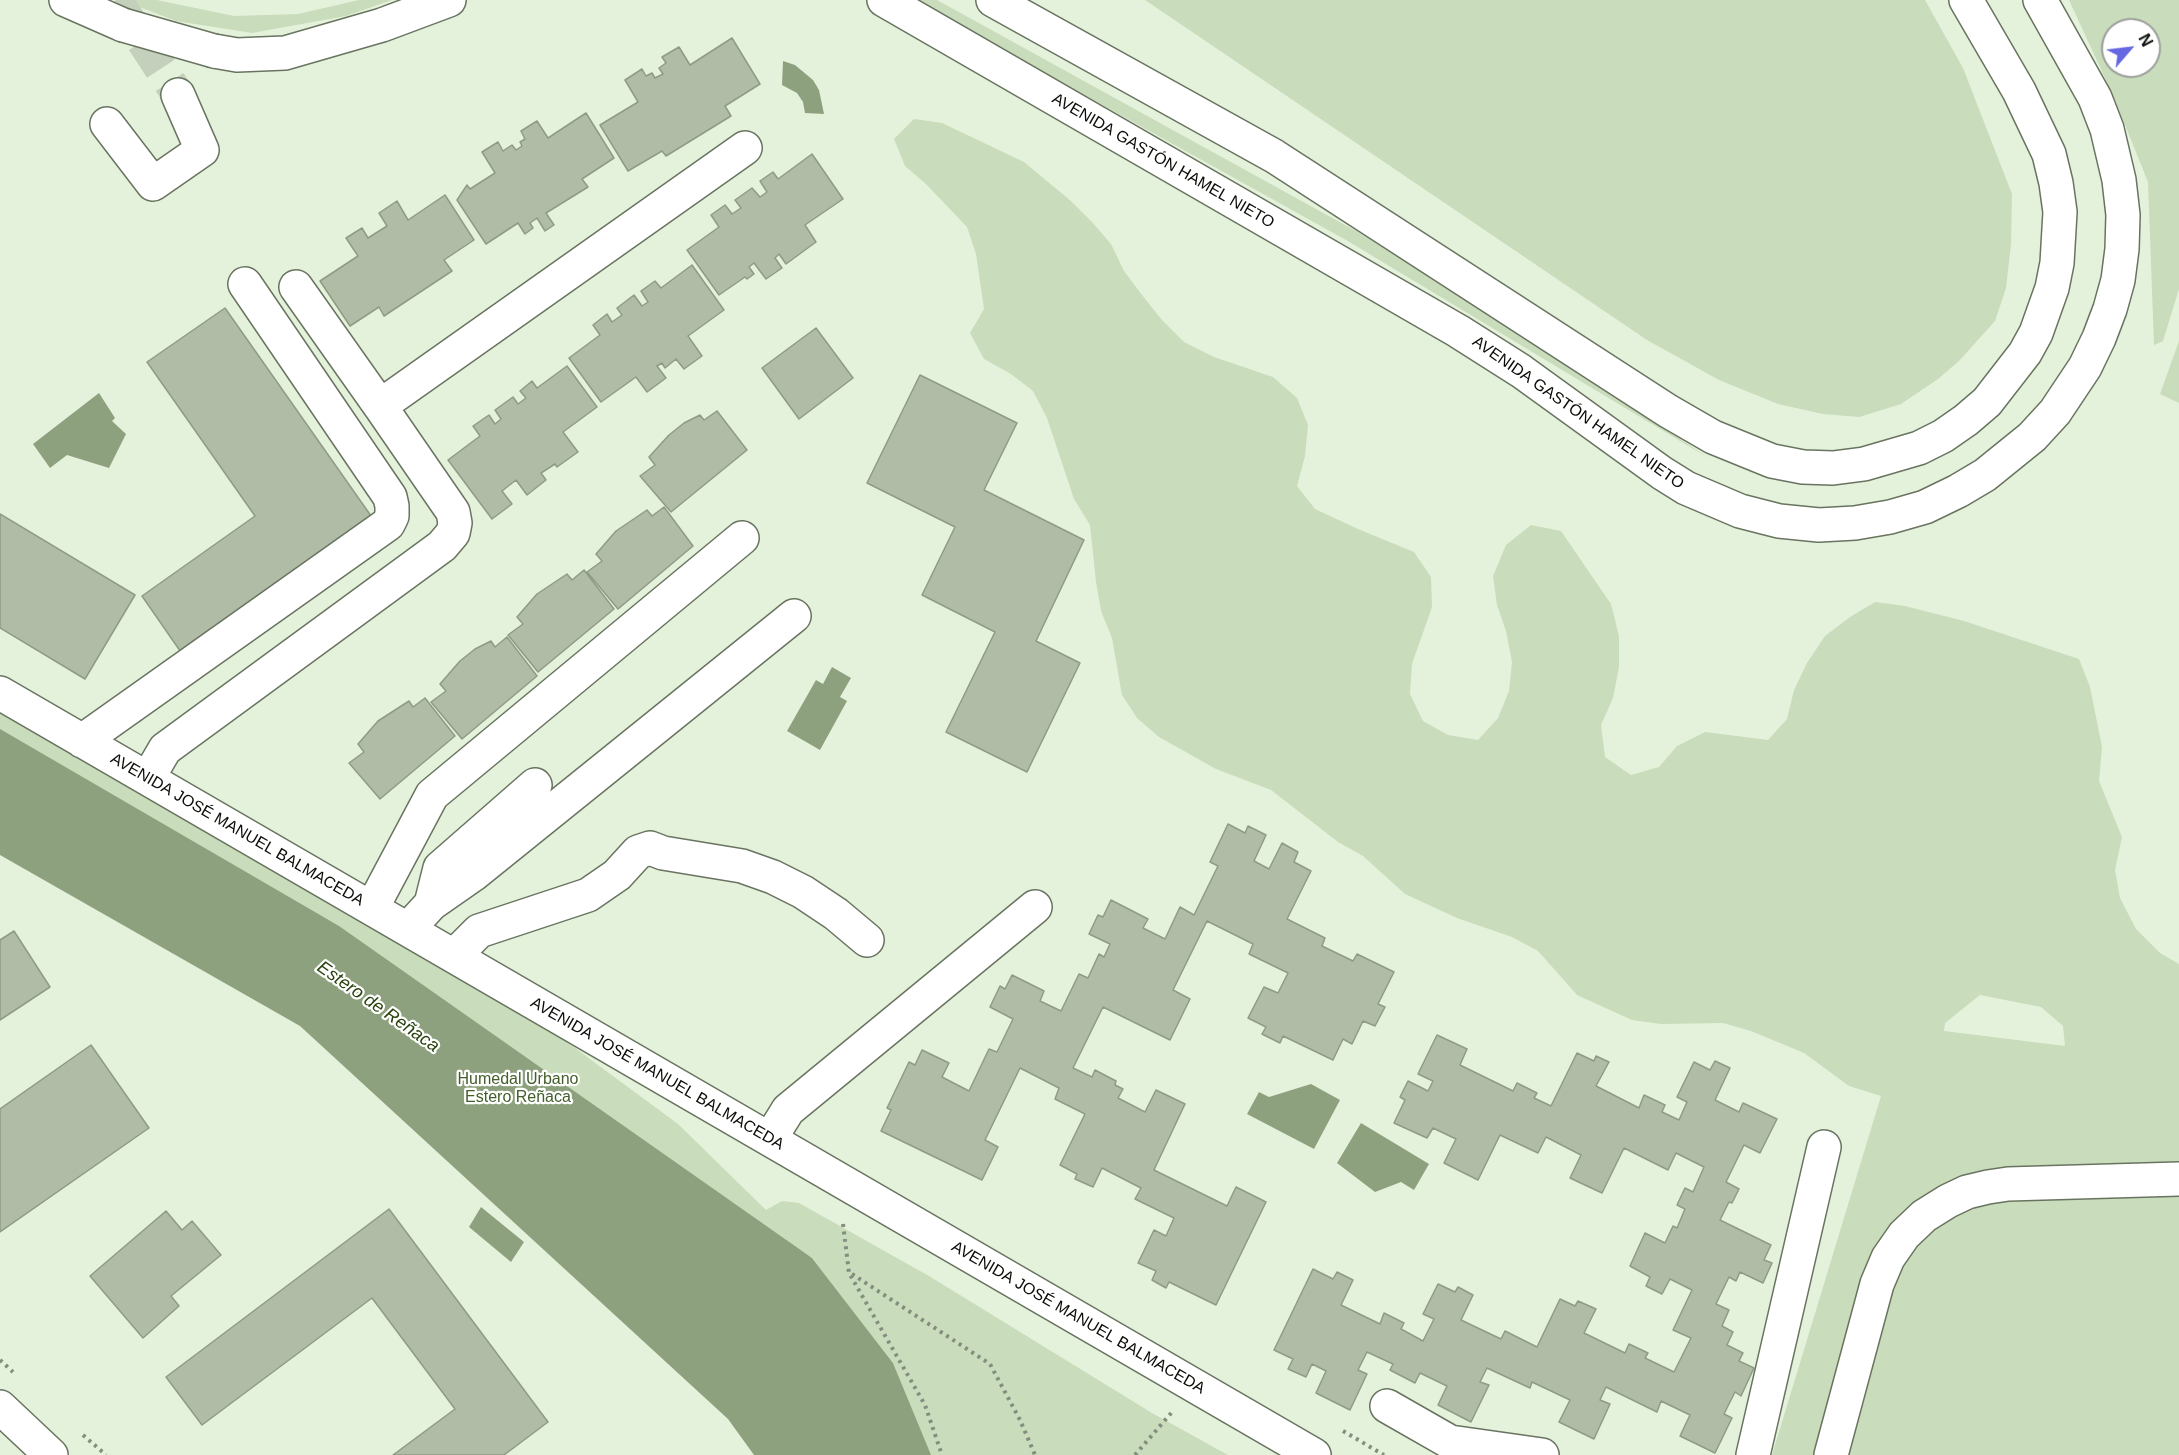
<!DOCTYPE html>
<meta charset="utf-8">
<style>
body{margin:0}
#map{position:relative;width:2179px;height:1455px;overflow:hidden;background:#e5f2db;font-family:Helvetica,sans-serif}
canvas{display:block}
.north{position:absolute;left:2101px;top:18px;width:60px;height:60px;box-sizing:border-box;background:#fff;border:2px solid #9d9f9c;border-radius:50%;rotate:62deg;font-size:16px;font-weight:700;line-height:24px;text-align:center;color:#0a0e07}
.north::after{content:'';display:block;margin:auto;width:21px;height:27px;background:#6668e1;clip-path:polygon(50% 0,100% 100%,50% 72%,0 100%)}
</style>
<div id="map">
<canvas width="2179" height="1455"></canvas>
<div class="north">N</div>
</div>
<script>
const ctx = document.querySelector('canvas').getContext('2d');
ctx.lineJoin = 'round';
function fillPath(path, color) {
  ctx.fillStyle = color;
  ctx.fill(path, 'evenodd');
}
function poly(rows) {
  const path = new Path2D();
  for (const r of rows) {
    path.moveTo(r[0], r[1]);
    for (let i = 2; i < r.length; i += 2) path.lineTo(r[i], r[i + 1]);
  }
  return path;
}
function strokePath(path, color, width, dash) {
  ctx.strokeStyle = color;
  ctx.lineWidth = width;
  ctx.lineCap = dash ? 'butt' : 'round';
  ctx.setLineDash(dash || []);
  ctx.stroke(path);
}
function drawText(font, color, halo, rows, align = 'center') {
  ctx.font = font + ' Helvetica,sans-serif';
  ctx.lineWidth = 4.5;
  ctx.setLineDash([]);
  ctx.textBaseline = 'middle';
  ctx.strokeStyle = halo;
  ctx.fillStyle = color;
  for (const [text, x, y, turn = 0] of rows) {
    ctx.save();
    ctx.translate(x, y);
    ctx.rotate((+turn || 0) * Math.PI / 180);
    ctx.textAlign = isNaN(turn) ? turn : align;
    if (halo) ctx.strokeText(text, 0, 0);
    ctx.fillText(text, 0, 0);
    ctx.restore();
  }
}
fillPath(poly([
 [121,0,157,0,234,16,298,14,359,0,392,0,346,16,252,33,176,21],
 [913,0,937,0,1356,231,1539,345,1710,459,1346,240],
 [1145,0,1925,0,1963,68,2012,194,2011,244,2006,288,1995,321,1959,361,1938,379,1901,404,1859,417,1823,414,1778,404,1719,380,1647,340],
 [2069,0,2179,0,2179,289,2163,341,2154,345,2148,182,2115,100],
 [2113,30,2149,30,2149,66,2113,66],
 [914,119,942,123,1024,162,1071,201,1092,222,1111,244,1124,271,1142,295,1162,320,1184,342,1214,357,1273,377,1297,398,1308,425,1305,456,1297,486,1315,509,1358,529,1414,552,1431,577,1432,607,1412,664,1410,694,1423,721,1448,735,1478,740,1498,718,1509,691,1512,662,1506,631,1497,605,1493,576,1506,545,1531,525,1561,531,1611,604,1619,636,1619,667,1613,698,1601,725,1605,757,1631,775,1659,767,1677,746,1705,732,1768,740,1787,719,1794,690,1807,663,1825,636,1850,617,1875,602,1905,606,1964,621,2079,659,2090,687,2102,747,2099,781,2122,837,2115,870,2120,898,2136,929,2160,953,2179,964,2179,1455,1772,1455,1881,1096,1849,1086,1804,1053,1751,1031,1723,1023,1661,1024,1632,1020,1577,995,1538,951,1512,937,1457,918,1405,894,1363,856,1338,842,1271,790,1216,769,1159,737,1137,718,1122,695,1112,638,1101,611,1096,582,1090,525,1074,499,1047,418,1033,391,1011,374,984,359,970,333,984,309,976,254,967,227,926,184,905,166,894,139],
 [1980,995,2041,1007,2063,1026,2065,1046,1944,1031,1945,1023],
 [2179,341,2179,403,2160,394],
 [0,690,468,969,678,1124,766,1210,782,1201,799,1203,929,1276,1152,1413,1228,1455,800,1455,467,1134,0,825],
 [798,1249,812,1258,893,1363,927,1447]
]), '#c9dcbb');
fillPath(poly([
 [783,61,795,65,813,80,819,90,824,114,805,113,803,102,797,93,782,85],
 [99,393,115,418,112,421,126,434,109,468,67,455,50,468,33,444],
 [832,667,851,678,840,697,847,701,820,750,787,731,816,680,823,684],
 [0,729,339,926,812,1258,893,1363,931,1455,754,1455,728,1419,300,1026,0,855],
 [1311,1084,1340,1100,1314,1149,1247,1114,1259,1092,1269,1097],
 [1361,1123,1429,1164,1414,1190,1401,1182,1375,1192,1337,1163],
 [481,1207,524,1242,511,1262,469,1227]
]), '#8ea17e');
const building = poly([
 [732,38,760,84,725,106,731,116,666,156,662,151,628,171,600,125,638,102,625,80,642,69,646,76,652,73,655,78,663,74,659,68,666,63,662,57,679,47,690,65,732,38],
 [586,113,614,158,582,179,588,187,546,213,554,225,545,231,537,218,530,223,533,228,525,234,518,223,486,244,457,200,467,185,470,189,495,173,482,152,498,142,503,151,512,145,516,150,522,146,520,142,525,139,521,131,537,121,548,138,586,113],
 [812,154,843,199,805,225,816,242,786,264,779,254,775,258,782,268,766,279,754,263,749,267,754,274,747,279,745,277,719,295,687,250,719,227,711,215,725,205,732,214,741,208,735,200,752,188,760,197,767,192,760,181,773,172,778,179,812,154],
 [445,195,474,240,444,260,452,271,384,316,379,307,350,326,320,281,358,256,346,238,362,228,368,238,387,226,379,213,397,201,408,220,445,195],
 [692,265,724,310,688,336,702,356,684,369,676,359,665,368,662,363,657,366,666,378,647,392,636,377,601,402,569,358,600,335,593,325,607,314,612,322,622,315,617,308,634,295,642,306,648,302,641,291,655,281,661,288,692,265],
 [225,308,376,523,185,658,142,596,255,516,147,362,225,308],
 [816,328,853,378,799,419,762,368,816,328],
 [567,366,597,407,563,432,578,452,557,467,555,464,541,473,546,480,527,495,516,480,502,491,512,504,492,519,448,460,480,436,473,426,489,415,495,424,501,419,495,410,513,397,518,404,526,398,520,391,532,381,537,388,567,366],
 [920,375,1017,423,984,490,1084,540,1036,641,1080,663,1027,772,946,732,995,632,922,595,955,527,867,483,920,375],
 [717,411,747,450,671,512,640,476,655,465,649,457,669,435,684,423,700,415,704,420,717,411],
 [664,507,693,546,618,609,587,572,602,561,596,554,616,531,647,510,652,516,664,507],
 [0,514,135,595,85,679,0,628,0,514],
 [584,570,614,609,538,672,508,635,523,624,517,617,537,594,567,574,572,580,584,570],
 [507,637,537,676,462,739,431,702,446,691,440,684,460,661,475,649,491,641,495,647,507,637],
 [425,698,455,736,380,799,349,763,364,752,358,744,378,721,409,701,413,707,425,698],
 [1228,824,1245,833,1248,826,1266,835,1254,861,1269,869,1282,843,1298,852,1294,862,1311,871,1287,919,1325,938,1322,946,1353,961,1357,954,1394,972,1378,1004,1385,1007,1375,1026,1363,1021,1352,1044,1343,1039,1333,1060,1283,1036,1280,1043,1262,1034,1266,1027,1248,1018,1264,987,1278,993,1288,973,1249,954,1253,944,1207,921,1173,990,1190,999,1170,1040,1103,1007,1073,1068,1092,1077,1095,1070,1116,1081,1115,1085,1123,1089,1118,1098,1145,1112,1156,1090,1185,1104,1154,1170,1227,1206,1236,1187,1266,1202,1216,1305,1169,1282,1166,1288,1152,1280,1156,1271,1138,1263,1154,1230,1166,1236,1174,1218,1135,1199,1141,1188,1102,1168,1093,1187,1075,1179,1077,1174,1060,1165,1085,1114,1055,1099,1059,1088,1020,1068,985,1140,998,1147,982,1180,881,1131,891,1110,887,1108,909,1062,915,1065,922,1050,949,1063,942,1077,969,1091,989,1049,997,1052,1013,1019,990,1007,1000,986,1005,989,1012,975,1044,991,1040,1001,1061,1011,1079,974,1088,978,1099,954,1104,957,1110,944,1089,934,1098,915,1103,917,1111,900,1148,919,1143,928,1165,939,1180,907,1194,915,1218,866,1210,862,1228,824],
 [14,931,50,987,0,1020,0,940,14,931],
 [1437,1035,1467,1049,1460,1065,1513,1091,1517,1083,1537,1093,1534,1098,1551,1106,1577,1053,1594,1061,1596,1056,1609,1062,1596,1086,1639,1108,1644,1095,1665,1105,1662,1112,1679,1120,1687,1102,1677,1097,1694,1062,1710,1070,1715,1061,1730,1068,1715,1100,1739,1112,1743,1103,1777,1119,1760,1153,1744,1145,1726,1182,1739,1189,1732,1203,1729,1202,1720,1220,1771,1245,1764,1260,1772,1263,1763,1283,1740,1272,1736,1281,1729,1277,1716,1304,1729,1310,1722,1326,1733,1332,1727,1345,1743,1353,1739,1361,1754,1368,1741,1396,1735,1392,1724,1414,1732,1418,1715,1453,1680,1436,1690,1415,1661,1401,1657,1412,1606,1387,1600,1400,1610,1404,1594,1439,1559,1422,1570,1400,1532,1382,1530,1388,1487,1368,1480,1382,1489,1385,1471,1422,1438,1405,1447,1386,1420,1373,1415,1383,1390,1370,1393,1364,1367,1352,1358,1370,1367,1374,1350,1410,1316,1393,1326,1371,1312,1364,1306,1377,1288,1369,1293,1359,1274,1350,1313,1269,1333,1279,1337,1272,1353,1280,1341,1305,1380,1324,1384,1313,1404,1323,1401,1329,1423,1341,1434,1319,1423,1314,1438,1284,1455,1292,1458,1287,1473,1295,1461,1320,1501,1339,1505,1331,1537,1347,1560,1299,1575,1306,1578,1301,1596,1309,1584,1333,1625,1353,1629,1344,1648,1353,1645,1358,1674,1372,1691,1338,1673,1330,1692,1290,1670,1279,1662,1294,1646,1286,1650,1277,1630,1266,1645,1233,1665,1243,1673,1226,1677,1228,1685,1209,1677,1205,1685,1188,1693,1192,1704,1167,1676,1153,1668,1170,1624,1148,1602,1193,1570,1178,1581,1155,1546,1137,1538,1153,1500,1135,1478,1180,1444,1163,1456,1139,1433,1128,1427,1138,1394,1123,1405,1100,1400,1097,1408,1081,1428,1091,1433,1081,1418,1074,1437,1035],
 [91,1045,149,1128,0,1232,0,1109,91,1045],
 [389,1209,548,1422,504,1455,393,1455,455,1409,372,1298,202,1425,166,1377,389,1209],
 [166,1211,182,1230,192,1221,221,1255,171,1296,179,1306,143,1338,90,1276,166,1211]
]);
fillPath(building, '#b0bca6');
strokePath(building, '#8f9b85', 1.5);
strokePath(poly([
 [116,0,178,95]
]), '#c4d0bb', 33, [33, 16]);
const minor = poly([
 [107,124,153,184,202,150,178,95],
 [296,287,380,406],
 [0,693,1314,1455],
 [82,741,388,524,392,516,392,506,390,497,245,284],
 [148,778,165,749,442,546,453,533,455,523,453,512,380,406,745,148],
 [431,904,440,868,535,785],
 [372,908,432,795,742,538],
 [408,929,431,904,474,874,794,616],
 [454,956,479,931,588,895,617,875,638,852,650,848,663,853,742,866,773,877,803,892,836,914,867,940],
 [770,1139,788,1110,1035,907],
 [1387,1406,1450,1442,1542,1455],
 [0,1407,51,1455],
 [1753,1455,1824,1147],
 [1831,1455,1877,1284,1888,1258,1904,1235,1924,1216,1948,1201,1967,1192,1988,1187,2008,1184,2179,1179]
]);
const major = poly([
 [66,0,123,25],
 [884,0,1458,331,1521,371,1662,473,1686,488,1740,511,1779,521,1819,525,1855,523,1890,517,1925,507,1958,491,1985,475,2032,437,2055,412,2085,367,2099,338,2110,309,2118,280,2122,249,2123,215,2119,180,2107,129,2095,98,2040,0],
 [993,0,1274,156,1668,411,1713,437,1772,461,1803,467,1833,468,1864,464,1919,448,1943,436,1966,420,1987,402,2025,353,2036,333,2052,288,2057,263,2060,212,2056,183,2049,154,2019,91,1966,0],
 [214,51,237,55,285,53,382,25,449,0]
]);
strokePath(minor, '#697460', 36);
strokePath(major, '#697460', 36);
strokePath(poly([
 [843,1224,849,1273,925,1405,942,1455],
 [852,1274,990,1364,1020,1420,1035,1455],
 [0,1360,13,1372],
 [1343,1431,1384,1455],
 [83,1435,106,1455],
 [1135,1455,1172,1412]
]), '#858e7e', 4, [3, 4.5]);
strokePath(minor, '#fff', 33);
strokePath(major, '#fff', 33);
const majorBridge = poly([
 [123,25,214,51]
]);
strokePath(majorBridge, '#697460', 36, []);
strokePath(majorBridge, '#fff', 33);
drawText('16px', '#0a0e07', '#fff', [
 ["AVENIDA GASTÓN HAMEL NIETO",1163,161,30],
 ["AVENIDA GASTÓN HAMEL NIETO",1578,413,35],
 ["AVENIDA JOSÉ MANUEL BALMACEDA",237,830,30],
 ["AVENIDA JOSÉ MANUEL BALMACEDA",657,1074,30],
 ["AVENIDA JOSÉ MANUEL BALMACEDA",1078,1318,30]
]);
drawText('16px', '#435e2a', '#fff', [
 ["Humedal Urbano",518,1080],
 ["Estero Reñaca",518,1098]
]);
drawText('italic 18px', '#29420d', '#fff', [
 ["Estero de Reñaca",378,1007,35]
]);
</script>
